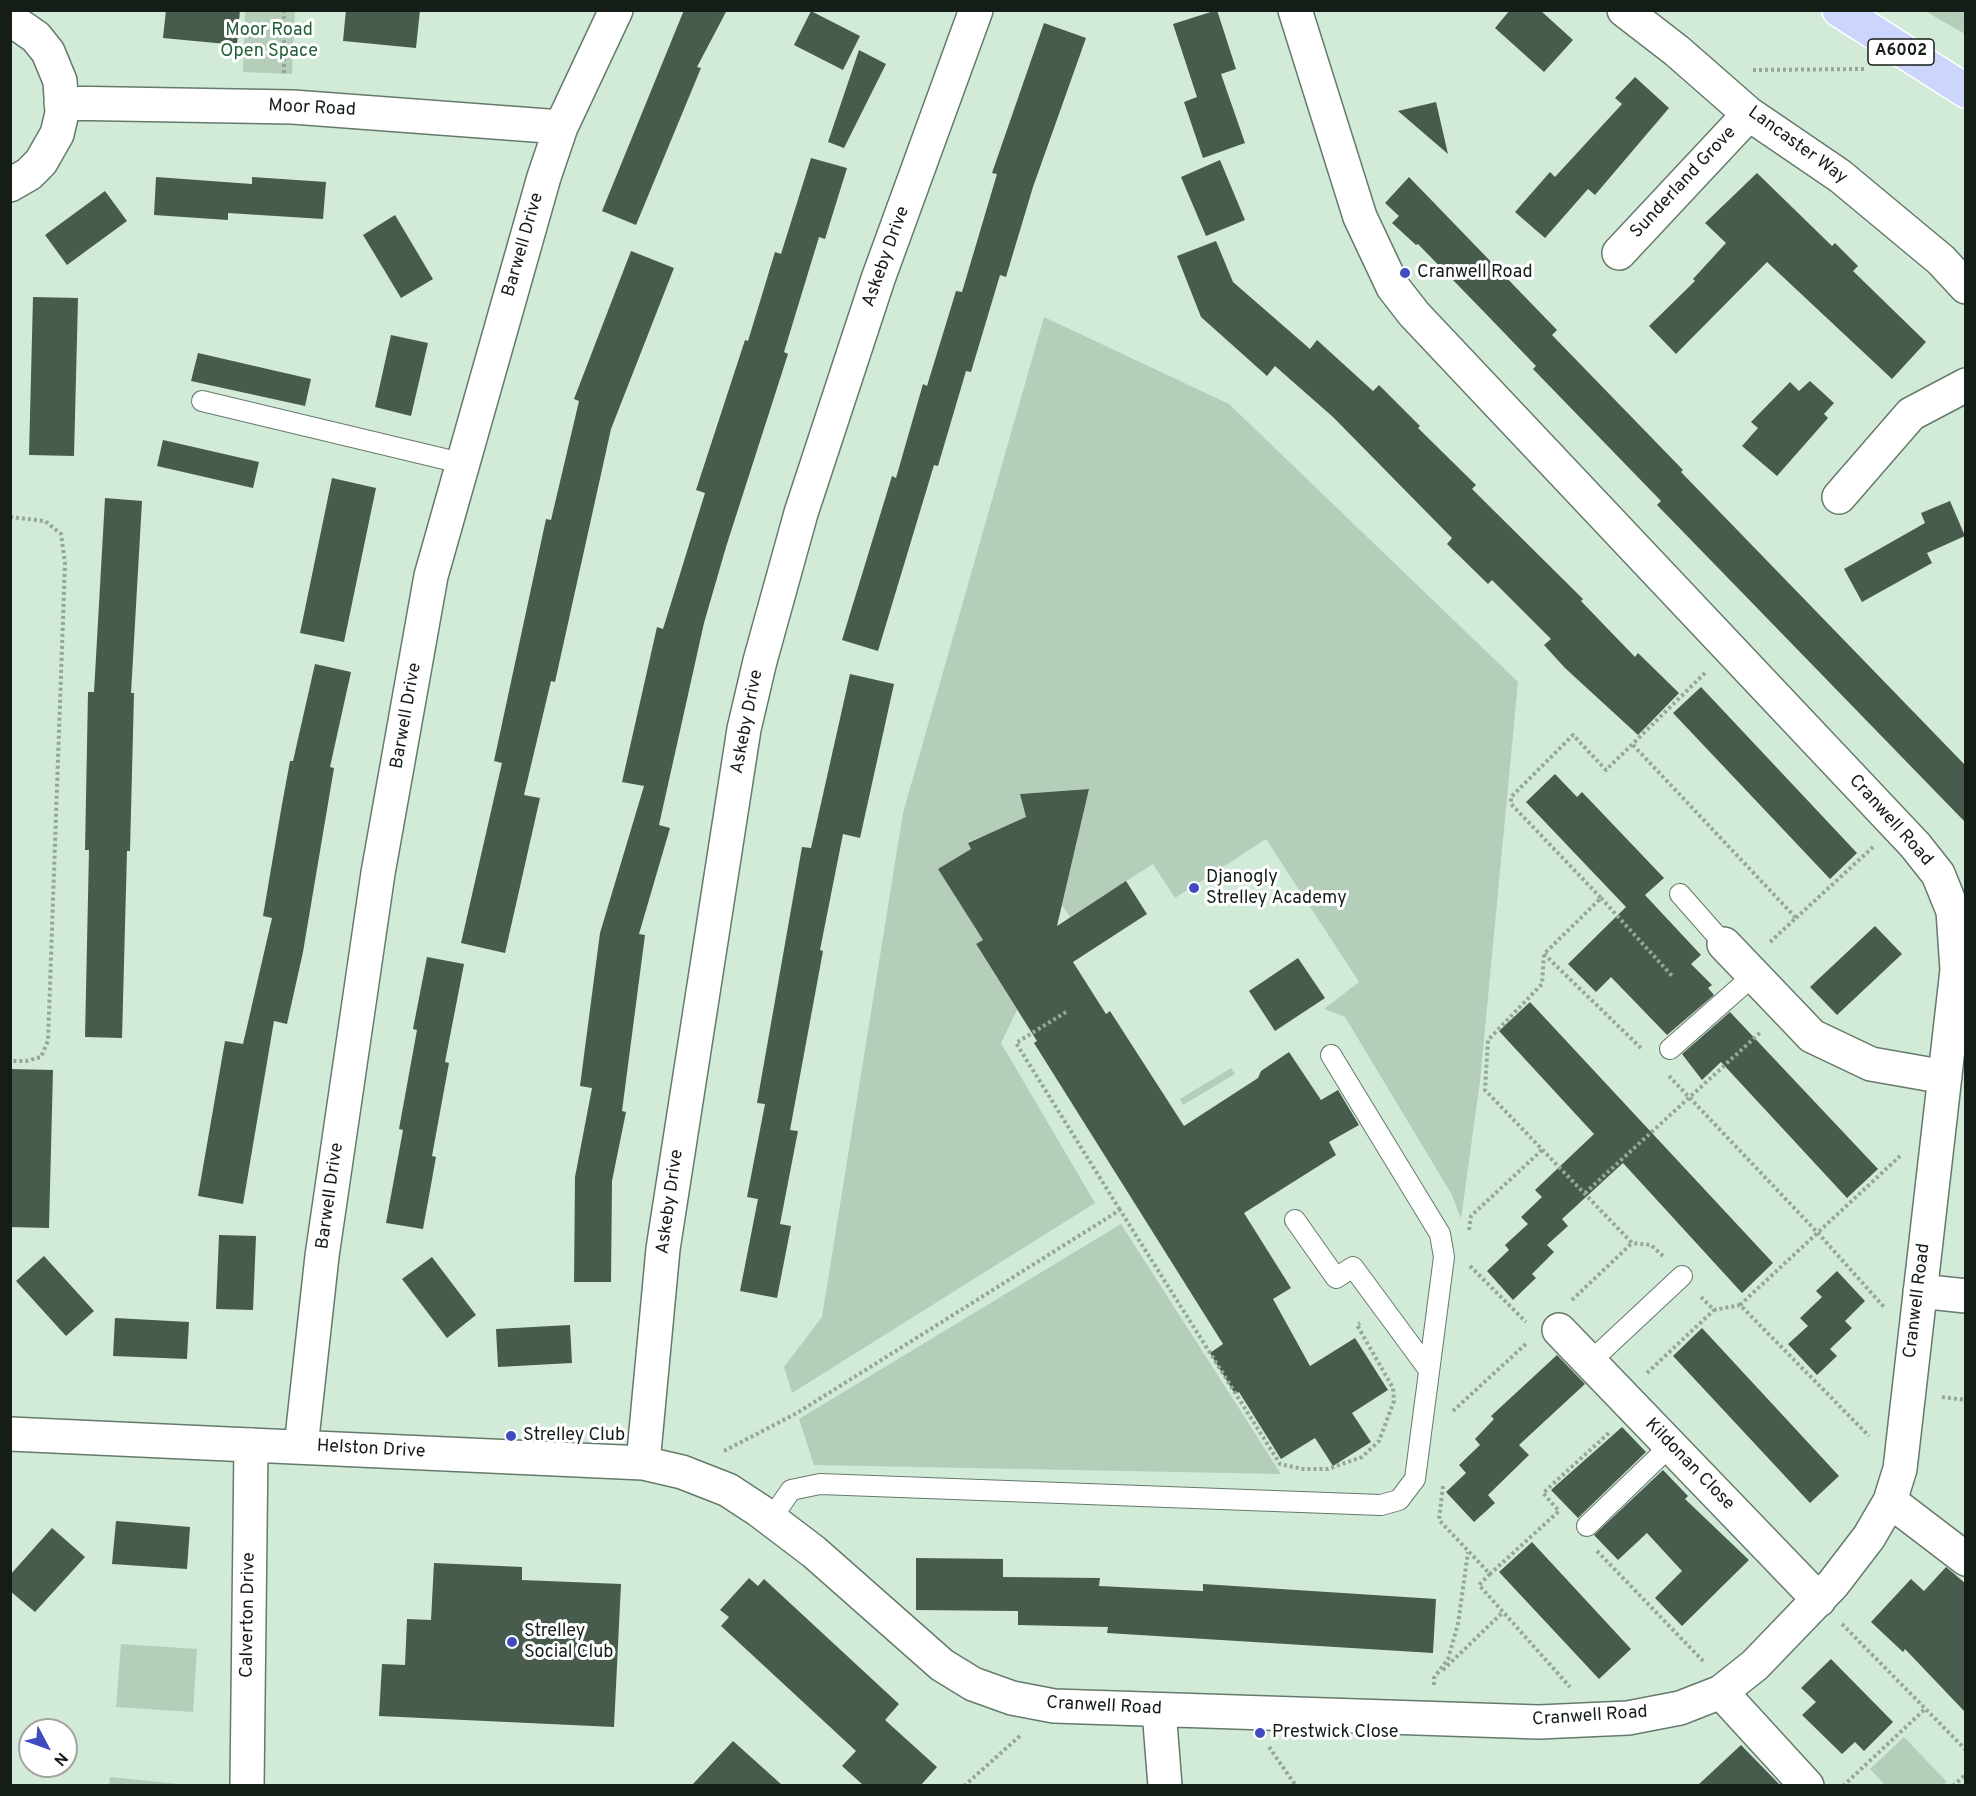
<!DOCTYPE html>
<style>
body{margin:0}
#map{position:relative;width:1976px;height:1796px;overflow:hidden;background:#d2ead8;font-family:Overpass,sans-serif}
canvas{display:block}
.frame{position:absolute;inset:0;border:12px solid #151d17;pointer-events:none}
.north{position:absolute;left:18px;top:1718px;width:60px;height:60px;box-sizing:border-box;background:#fff;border:2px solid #a1a5a2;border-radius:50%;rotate:131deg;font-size:16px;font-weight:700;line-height:24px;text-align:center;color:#151d17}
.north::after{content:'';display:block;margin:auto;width:21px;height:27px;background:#414bc0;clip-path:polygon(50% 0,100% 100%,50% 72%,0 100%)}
</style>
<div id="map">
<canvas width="1976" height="1796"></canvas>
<div class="frame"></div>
<div class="north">N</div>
</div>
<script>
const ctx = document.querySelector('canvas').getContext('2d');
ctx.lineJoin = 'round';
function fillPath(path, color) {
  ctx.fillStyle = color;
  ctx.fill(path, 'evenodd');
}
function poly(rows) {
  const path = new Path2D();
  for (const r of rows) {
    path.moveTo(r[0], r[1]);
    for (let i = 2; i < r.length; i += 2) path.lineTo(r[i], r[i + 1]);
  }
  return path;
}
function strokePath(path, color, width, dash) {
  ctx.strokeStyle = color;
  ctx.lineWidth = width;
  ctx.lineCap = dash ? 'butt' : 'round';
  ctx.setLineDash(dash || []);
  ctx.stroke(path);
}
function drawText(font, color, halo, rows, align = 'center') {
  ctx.font = font + ' Overpass,sans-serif';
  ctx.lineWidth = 6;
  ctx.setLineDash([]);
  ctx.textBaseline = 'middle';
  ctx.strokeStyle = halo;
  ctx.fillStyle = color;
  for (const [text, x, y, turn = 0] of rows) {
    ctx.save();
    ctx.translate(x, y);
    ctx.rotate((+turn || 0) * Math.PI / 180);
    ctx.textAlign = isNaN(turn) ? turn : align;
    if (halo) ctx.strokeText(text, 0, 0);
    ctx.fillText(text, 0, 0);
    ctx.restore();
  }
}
fillPath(poly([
 [245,11,295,11,292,74,243,72],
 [1925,11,1965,11,1965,34],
 [1044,317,1229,404,1518,682,1480,1081,1461,1219,1452,1195,1345,1017,1324,1009,1359,982,1266,839,1175,898,1153,864,1070,917,1062,905,1089,789,1020,794,1029,827,997,848,988,834,968,842,971,849,939,870,983,940,976,945,1017,1010,1001,1043,1095,1203,792,1393,784,1367,822,1317,903,813],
 [1231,1068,1235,1074,1183,1105,1180,1099],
 [1121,1224,1281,1474,814,1465,799,1419],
 [121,1644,197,1649,193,1712,116,1707],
 [1904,1737,1947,1782,1943,1785,1885,1785,1870,1769],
 [110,1777,188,1785,109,1785]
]), '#b4ceba');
fillPath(poly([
 [166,10,240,10,237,45,163,38],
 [346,10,420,10,416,48,343,41],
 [684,10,727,10,697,67,701,68,636,225,602,211],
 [1217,10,1236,69,1221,74,1245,143,1203,158,1184,102,1197,97,1173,24],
 [1510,10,1540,10,1573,40,1544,72,1495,28],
 [811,11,860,36,843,70,794,45],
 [1044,23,1086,38,1033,187,1006,277,1000,275,971,372,966,371,938,466,934,465,878,651,842,640,892,476,896,478,923,384,927,386,956,291,962,292,997,174,992,173],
 [859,50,886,64,844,148,828,142],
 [1635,77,1669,108,1595,195,1588,189,1545,238,1515,212,1550,172,1555,177,1622,104,1615,98],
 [1436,102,1448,154,1398,111],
 [811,158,847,168,825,239,819,237,784,352,788,354,726,547,704,623,659,825,670,828,639,934,645,935,622,1111,626,1112,612,1181,611,1282,574,1282,575,1177,592,1088,580,1086,600,933,644,786,622,782,657,627,663,629,705,493,696,490,745,340,748,341,775,252,781,254],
 [1220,160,1245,220,1206,236,1181,177],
 [1757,173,1832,246,1835,243,1858,266,1853,271,1926,342,1892,379,1767,262,1676,354,1649,326,1695,281,1693,279,1726,243,1705,223],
 [156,177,252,184,252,177,326,182,323,219,228,213,228,220,154,215],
 [1409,177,1557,330,1552,335,1683,470,1681,472,1965,765,1965,822,1657,505,1661,501,1533,369,1536,366,1487,315,1418,244,1416,245,1392,223,1399,216,1385,203],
 [105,191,127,221,67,265,45,235],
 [395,215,433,279,401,298,363,235],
 [1216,241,1233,282,1310,349,1317,340,1373,391,1379,385,1420,426,1418,428,1476,485,1472,489,1583,599,1581,601,1606,627,1635,657,1638,653,1679,693,1638,735,1565,668,1544,645,1551,639,1492,580,1488,584,1447,544,1452,538,1333,417,1275,366,1267,376,1201,317,1177,256],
 [631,251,674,268,611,429,555,682,551,681,524,795,540,798,505,953,461,943,502,763,494,761,546,519,551,520,579,401,574,399],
 [33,297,78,298,74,456,29,455],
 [391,335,428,343,411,416,375,407],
 [198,353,311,379,305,406,191,381],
 [1810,381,1834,403,1824,414,1828,418,1777,476,1742,446,1758,428,1751,422,1790,382,1799,391],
 [163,440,259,462,253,488,157,466],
 [332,478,376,488,344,642,300,633],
 [105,498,142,501,131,693,134,693,130,851,127,851,122,1038,85,1037,89,850,85,850,88,692,94,692],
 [1950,501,1965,536,1927,553,1932,563,1862,602,1844,569,1925,523,1921,513],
 [315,664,351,672,330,767,334,768,303,952,287,1024,274,1021,243,1204,198,1196,225,1041,243,1044,272,918,263,916,281,810,290,761,293,761],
 [850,674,894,684,860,838,843,834,820,950,823,951,790,1130,798,1131,780,1224,791,1226,777,1298,740,1291,758,1199,747,1197,765,1104,757,1103,802,847,811,848],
 [1701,687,1857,853,1830,879,1673,713],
 [1555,774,1577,797,1582,792,1664,878,1645,895,1701,955,1691,964,1712,985,1708,988,1714,995,1667,1035,1611,977,1596,992,1568,964,1626,907,1526,802],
 [1089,789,1057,926,1126,881,1147,914,1073,962,1106,1014,1110,1011,1184,1126,1258,1078,1261,1071,1289,1052,1321,1100,1338,1090,1359,1125,1329,1142,1336,1155,1244,1213,1291,1288,1273,1299,1310,1366,1355,1338,1388,1390,1352,1413,1371,1442,1333,1466,1315,1438,1281,1459,1239,1392,1235,1394,1210,1353,1223,1344,1034,1043,1037,1041,976,944,983,940,938,869,971,849,968,843,1026,817,1020,794],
 [1875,926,1902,954,1837,1015,1810,987],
 [427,957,464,964,445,1062,449,1063,432,1156,436,1157,423,1229,386,1223,403,1130,399,1129,417,1030,413,1029],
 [1298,958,1325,998,1275,1031,1249,991],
 [1530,1002,1773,1263,1742,1293,1623,1163,1562,1219,1568,1226,1547,1245,1554,1252,1532,1274,1536,1278,1513,1300,1487,1271,1509,1250,1505,1245,1528,1224,1521,1217,1542,1197,1535,1190,1594,1134,1499,1031],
 [1730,1012,1878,1169,1847,1198,1721,1062,1702,1080,1682,1054],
 [10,1069,53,1070,49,1228,10,1227],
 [219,1235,256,1236,253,1310,216,1309],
 [44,1256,94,1311,66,1336,16,1281],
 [432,1257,476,1315,447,1338,402,1279],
 [1837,1271,1865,1301,1845,1321,1852,1328,1830,1349,1837,1356,1817,1375,1788,1344,1808,1326,1800,1318,1822,1297,1816,1291],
 [115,1318,189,1322,187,1359,113,1356],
 [570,1325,572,1363,498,1367,496,1329],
 [1702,1328,1839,1476,1810,1503,1673,1356],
 [1557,1355,1585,1384,1519,1445,1529,1455,1488,1495,1495,1503,1474,1522,1446,1492,1466,1473,1459,1465,1480,1445,1475,1439,1494,1419,1491,1416],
 [1622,1427,1646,1452,1578,1518,1551,1490],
 [1663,1470,1688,1496,1685,1499,1749,1560,1682,1626,1655,1598,1682,1571,1647,1533,1618,1560,1594,1535],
 [116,1521,190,1527,187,1569,112,1564],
 [52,1528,85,1557,35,1612,10,1591,10,1575],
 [1532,1542,1631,1649,1599,1679,1499,1572],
 [916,1558,1003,1559,1003,1577,1100,1578,1099,1586,1203,1591,1203,1584,1436,1599,1433,1653,1107,1633,1108,1627,1018,1625,1018,1611,916,1610],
 [434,1563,522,1567,522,1580,621,1584,614,1727,379,1716,382,1664,405,1665,407,1619,431,1620],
 [1946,1567,1965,1583,1965,1712,1905,1649,1903,1652,1871,1622,1911,1579,1924,1591],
 [749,1578,758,1586,764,1579,899,1704,885,1720,937,1767,921,1785,863,1785,842,1766,856,1751,721,1626,729,1617,720,1610],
 [1831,1659,1893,1722,1864,1751,1855,1742,1842,1754,1802,1715,1816,1702,1801,1688],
 [733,1741,782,1785,692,1785],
 [1741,1745,1780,1785,1698,1785]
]), '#485c4d');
const lane = poly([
 [202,401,461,463],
 [1680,894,1724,944],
 [1670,1049,1754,975],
 [1295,1220,1336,1278,1353,1267,1429,1370],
 [1590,1362,1682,1276],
 [771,1519,791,1490,820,1484,1381,1505,1399,1500,1415,1479,1444,1257,1440,1234,1331,1055],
 [1587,1526,1671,1445]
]);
const street = poly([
 [1624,10,1677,51,1749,114,1840,176,1941,260,1966,287],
 [10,19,36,37,48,52,60,81,62,113,57,134,41,162,29,174,10,185],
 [61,103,293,107,561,127],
 [1619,253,1749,114],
 [1839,497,1911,414,1966,385],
 [1724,944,1812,1036,1871,1064,1945,1077],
 [1920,1291,1966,1296],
 [1559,1330,1819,1600],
 [10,1434,643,1463,682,1472,728,1490,760,1511,814,1552,942,1665,973,1684,1012,1698,1054,1706,1539,1722,1628,1718,1680,1708,1721,1692,1755,1665,1833,1584,1869,1537,1890,1501,1900,1469,1957,970,1953,911,1938,874,1915,845,1414,314,1393,287,1360,217,1295,10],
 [301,1447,322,1256,378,873,431,576,544,177,561,127,616,10],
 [643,1463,663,1249,744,729,760,661,801,513,878,279,976,10],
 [1890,1501,1966,1559],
 [1721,1692,1807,1786],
 [1159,1710,1165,1786],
 [247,1786,251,1445]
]);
const primary = poly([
 [1839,10,1966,91]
]);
strokePath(lane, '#657a6a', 22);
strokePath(street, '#657a6a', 36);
strokePath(primary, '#fff', 36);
strokePath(poly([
 [284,10,284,73],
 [1753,70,1865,69],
 [10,517,45,521,61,534,65,563,48,1041,41,1057,26,1061,10,1061],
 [1633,745,1796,918,1769,943],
 [1601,898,1673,977],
 [1796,918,1873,847],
 [1544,954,1642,1049],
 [1066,1012,1016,1043,1120,1210],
 [1669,1076,1817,1232,1884,1307],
 [1585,1193,1762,1031],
 [1469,1230,1471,1216,1543,1149],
 [1663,1256,1651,1245,1632,1243,1485,1090,1488,1040,1542,984,1544,954,1601,898,1511,804,1511,797,1573,735,1606,770,1706,672],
 [1470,1266,1526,1322],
 [1701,1297,1714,1310,1740,1305,1869,1436],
 [1572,1300,1632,1243],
 [1740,1305,1900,1156],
 [1647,1373,1714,1310],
 [1942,1397,1966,1400],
 [1453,1411,1528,1342],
 [724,1451,797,1413,1120,1210,1280,1464,1303,1469,1328,1469,1362,1457,1379,1441,1394,1401,1393,1388,1357,1325,1360,1323],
 [1443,1486,1439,1520,1490,1574,1559,1511,1543,1493,1611,1431],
 [1597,1551,1704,1662],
 [1490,1574,1479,1585,1570,1687],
 [1842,1624,1966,1750],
 [1443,1670,1503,1612],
 [1434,1685,1434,1678,1448,1659,1458,1624,1468,1552],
 [1269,1747,1296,1786],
 [964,1786,1022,1734],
 [1843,1786,1925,1709],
 [1953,1786,1966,1774]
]), '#94a799', 4, [3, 3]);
strokePath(lane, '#fff', 20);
strokePath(street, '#fff', 33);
strokePath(primary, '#ccd6fd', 33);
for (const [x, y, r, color] of [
 [1405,273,6,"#414bc0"],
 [1194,888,6,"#414bc0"],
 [511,1436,6,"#414bc0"],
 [512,1642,6,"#414bc0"],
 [1260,1733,6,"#414bc0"]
]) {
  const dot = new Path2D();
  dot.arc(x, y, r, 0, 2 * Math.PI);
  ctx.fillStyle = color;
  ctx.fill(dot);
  strokePath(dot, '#fff', 2);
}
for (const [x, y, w] of [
 [1901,52,66]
]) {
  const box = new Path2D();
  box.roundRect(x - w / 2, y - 13, w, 26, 4.5);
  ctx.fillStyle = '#fff';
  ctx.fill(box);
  strokePath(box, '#151d17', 1.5);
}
drawText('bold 16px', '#151d17', null, [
 ["A6002",1901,52]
]);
drawText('18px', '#226038', '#fff', [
 ["Moor Road",269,31],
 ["Open Space",269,52]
]);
drawText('18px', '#151d17', '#fff', [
 ["Moor Road",312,109,3],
 ["Lancaster Way",1797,146,36],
 ["Sunderland Grove",1684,183,-47],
 ["Barwell Drive",524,245,-74],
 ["Askeby Drive",887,257,-70],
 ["Barwell Drive",407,716,-80],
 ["Askeby Drive",748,722,-79],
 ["Cranwell Road",1890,821,48],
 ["Barwell Drive",331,1196,-82],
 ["Askeby Drive",671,1202,-82],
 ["Cranwell Road",1918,1301,-83],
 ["Helston Drive",371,1450,3],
 ["Kildonan Close",1689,1465,46],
 ["Calverton Drive",249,1615,-89],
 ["Cranwell Road",1104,1707,3],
 ["Cranwell Road",1590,1717,-4]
]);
drawText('18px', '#151d17', '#fff', [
 ["Cranwell Road",1417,273],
 ["Djanogly",1206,878],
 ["Strelley Academy",1206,899],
 ["Strelley Club",523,1436],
 ["Strelley",524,1632],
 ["Social Club",524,1653],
 ["Prestwick Close",1272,1733]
], 'left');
</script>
